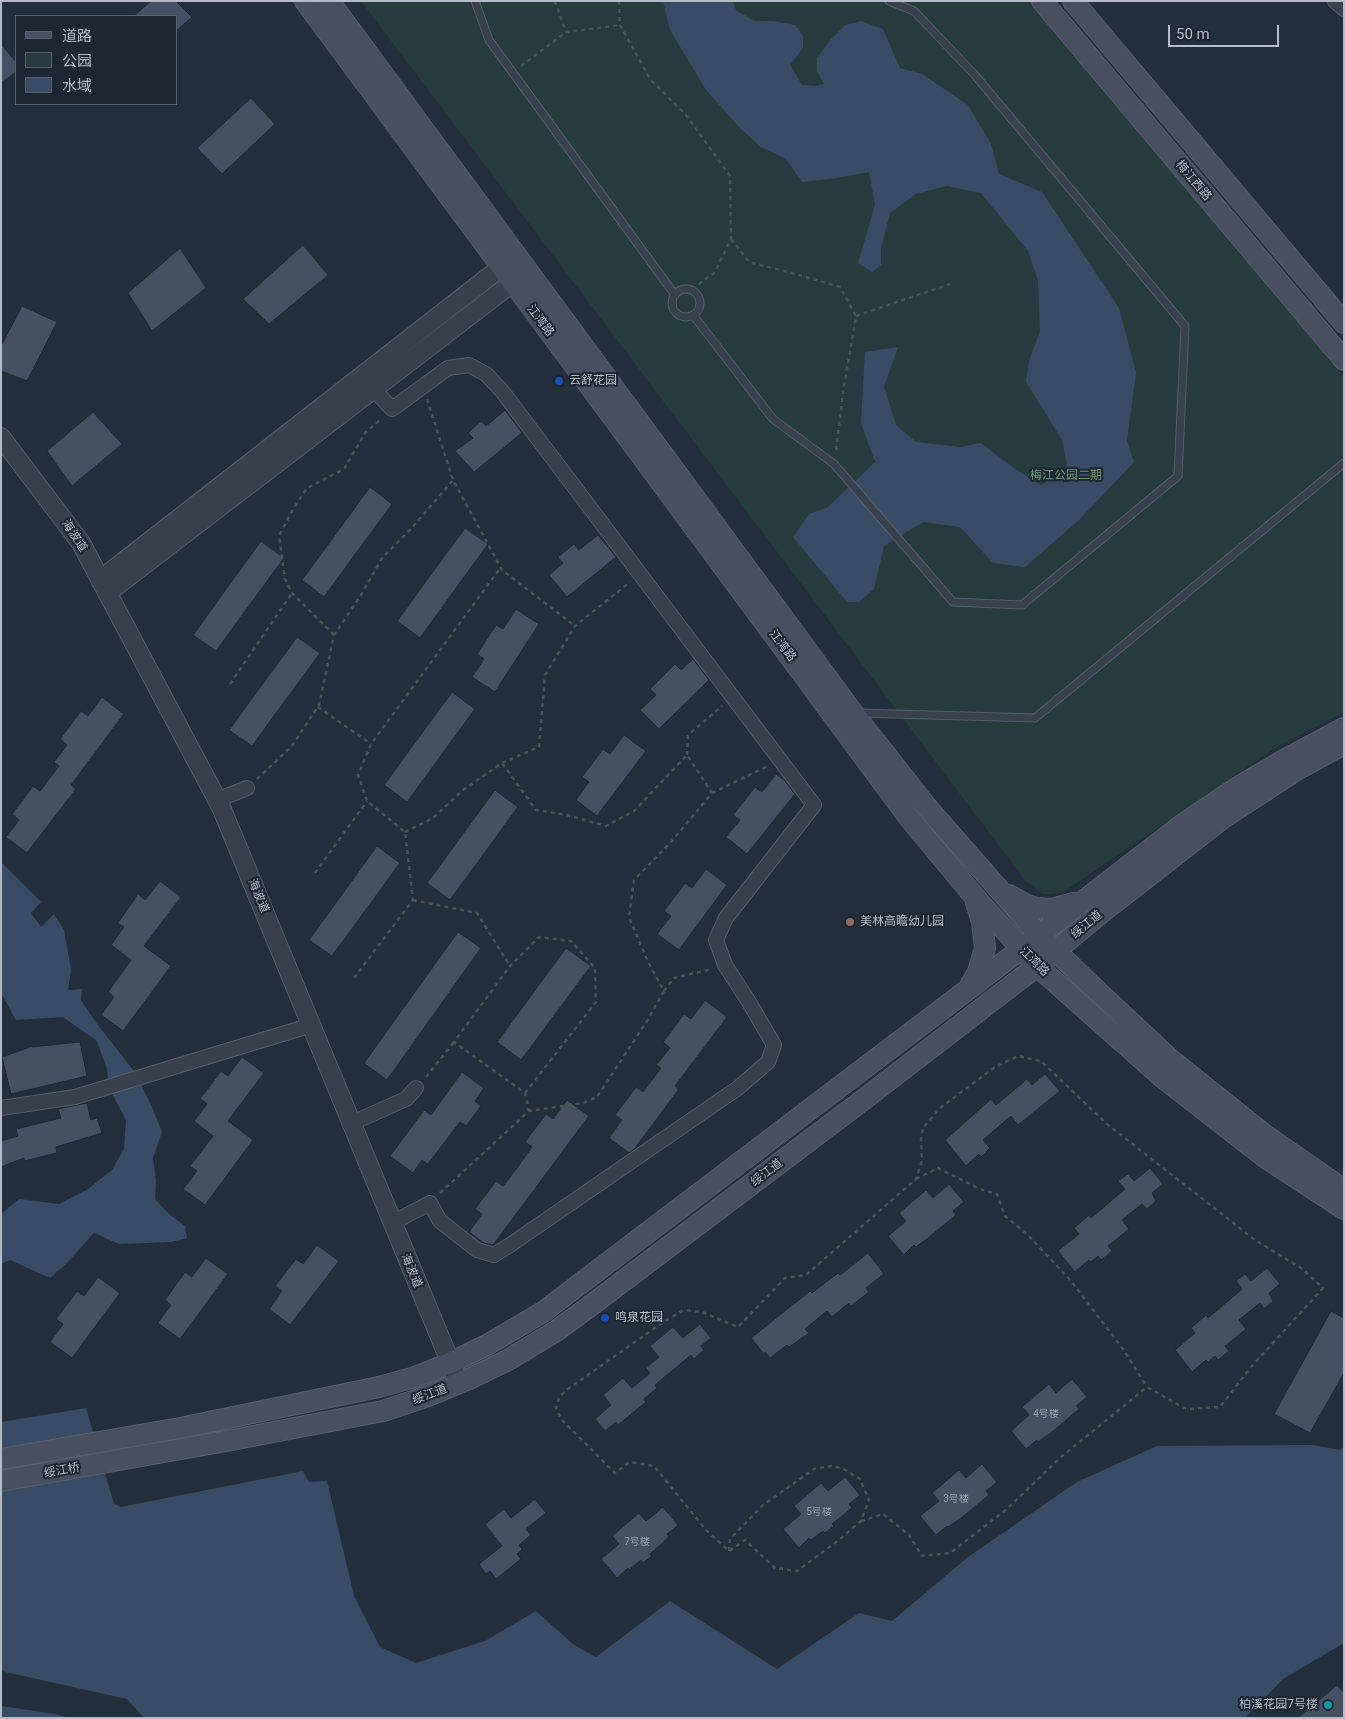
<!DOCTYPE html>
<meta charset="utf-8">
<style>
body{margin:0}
#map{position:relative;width:1345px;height:1719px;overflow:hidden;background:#242f3e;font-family:Roboto,"Noto Sans SC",sans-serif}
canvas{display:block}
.frame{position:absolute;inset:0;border:2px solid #b4bcc9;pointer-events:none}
.legend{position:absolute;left:15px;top:15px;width:162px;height:90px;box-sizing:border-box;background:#1d2633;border:1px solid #59626f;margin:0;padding:6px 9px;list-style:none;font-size:15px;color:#b4bcc9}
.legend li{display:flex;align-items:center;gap:10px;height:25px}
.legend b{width:25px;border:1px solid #59626f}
.scale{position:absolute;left:1168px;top:25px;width:111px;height:22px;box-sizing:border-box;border:2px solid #b4bcc9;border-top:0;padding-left:6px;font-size:15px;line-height:18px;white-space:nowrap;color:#b4bcc9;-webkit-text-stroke:4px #1d2633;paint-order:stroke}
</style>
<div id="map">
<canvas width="1345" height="1719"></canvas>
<div class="frame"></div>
<ul class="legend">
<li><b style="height:6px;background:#465061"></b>道路</li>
<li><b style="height:14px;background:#263c3f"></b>公园</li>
<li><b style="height:14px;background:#394c67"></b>水域</li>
</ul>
<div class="scale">50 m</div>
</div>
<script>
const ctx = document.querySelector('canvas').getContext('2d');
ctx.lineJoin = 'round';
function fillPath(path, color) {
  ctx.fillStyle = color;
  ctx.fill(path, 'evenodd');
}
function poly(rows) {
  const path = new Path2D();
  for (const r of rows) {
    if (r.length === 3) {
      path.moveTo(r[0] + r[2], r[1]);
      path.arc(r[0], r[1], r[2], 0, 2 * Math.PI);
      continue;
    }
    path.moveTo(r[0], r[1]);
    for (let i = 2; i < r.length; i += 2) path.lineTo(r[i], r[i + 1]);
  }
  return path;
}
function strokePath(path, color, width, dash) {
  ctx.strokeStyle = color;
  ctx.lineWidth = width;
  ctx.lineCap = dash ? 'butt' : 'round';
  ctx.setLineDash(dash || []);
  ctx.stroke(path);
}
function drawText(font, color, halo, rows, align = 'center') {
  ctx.font = font + ' Roboto,"Noto Sans SC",sans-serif';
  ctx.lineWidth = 4;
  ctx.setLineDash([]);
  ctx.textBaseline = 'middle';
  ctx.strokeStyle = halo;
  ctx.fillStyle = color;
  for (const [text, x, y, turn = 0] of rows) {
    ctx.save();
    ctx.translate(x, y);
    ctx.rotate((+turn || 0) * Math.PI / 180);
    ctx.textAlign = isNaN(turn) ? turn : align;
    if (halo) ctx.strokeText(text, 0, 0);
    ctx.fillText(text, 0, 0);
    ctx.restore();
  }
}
fillPath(poly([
 [361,1,1032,1,1344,377,1344,712,1275,748,1065,891,1052,894,1042,894,1033,887,1025,880]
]), '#263c3f');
fillPath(poly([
 [663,1,733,1,736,10,754,21,773,21,795,25,803,36,803,48,790,65,802,85,816,86,824,84,817,71,817,58,832,38,846,25,861,21,883,29,900,68,922,74,968,105,991,144,999,174,1042,192,1119,308,1136,372,1127,441,1134,462,1079,520,1025,567,993,563,960,527,923,522,884,546,874,589,859,602,847,602,793,537,809,514,828,507,875,462,861,423,865,352,898,347,884,387,896,425,916,442,960,447,981,443,1018,471,1041,485,1068,470,1062,440,1026,382,1029,361,1040,331,1038,280,1028,251,981,193,947,186,916,194,890,213,881,249,881,265,872,272,858,263,875,205,869,172,837,178,802,182,786,159,761,147,739,127,706,90,670,30],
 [1,862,41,902,31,913,41,927,54,914,64,930,71,970,68,990,82,989,81,1000,97,1024,134,1071,152,1107,162,1132,153,1158,156,1181,155,1199,169,1214,185,1226,187,1238,171,1242,119,1244,94,1233,66,1264,50,1278,10,1260,1,1264,1,1214,19,1199,59,1204,88,1189,112,1170,124,1149,126,1120,109,1088,107,1069,97,1041,63,1017,16,1020,1,993],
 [86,1408,114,1504,121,1507,303,1471,309,1482,327,1481,354,1596,380,1647,416,1663,485,1641,536,1611,574,1645,596,1657,670,1601,777,1669,859,1613,892,1621,968,1557,1077,1482,1157,1446,1313,1445,1340,1450,1344,1447,1344,1643,1283,1679,1245,1718,144,1718,127,1699,1,1671,1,1422],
 [1,1706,55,1714,69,1718,1,1718]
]), '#394c67');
const building = poly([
 [151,1,176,1,192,17,176,31,176,16,134,16,151,1],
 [1,44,16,62,16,72,1,83,1,44],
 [251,98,275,124,222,174,197,148,251,98],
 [303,245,328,275,269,324,243,299,303,245],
 [180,248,206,288,152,331,128,293,180,248],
 [22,306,57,322,27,381,1,371,1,346,22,306],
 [505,410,522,433,474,472,455,451,473,438,468,433,481,421,486,426,505,410],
 [93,412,122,444,72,486,47,451,93,412],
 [370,487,392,504,324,597,302,580,370,487],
 [465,528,488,544,420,638,397,621,465,528],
 [598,535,616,557,567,597,549,575,563,563,558,557,574,544,579,550,598,535],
 [261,541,284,558,216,651,193,635,261,541],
 [516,609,539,624,495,692,472,677,484,659,477,654,496,625,503,629,516,609],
 [297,637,320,653,252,746,229,730,297,637],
 [693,659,709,680,659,729,640,710,656,695,650,689,675,664,681,670,693,659],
 [452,692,475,709,407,802,384,785,452,692],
 [102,697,124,714,71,785,76,789,27,853,6,837,19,820,12,814,33,786,40,791,59,766,54,762,67,745,60,739,81,711,88,716,102,697],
 [624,735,646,751,597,816,576,800,589,782,582,777,603,749,610,754,624,735],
 [776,774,785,781,795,794,747,854,726,837,740,820,733,815,755,787,762,792,776,774],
 [495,790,518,807,450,900,427,883,495,790],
 [377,846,400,863,332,956,309,940,377,846],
 [706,869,727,885,679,950,657,934,671,916,664,911,685,883,692,888,706,869],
 [160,881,181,897,144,946,171,966,123,1031,101,1015,114,997,108,992,131,960,111,945,124,927,118,923,138,894,145,900,160,881],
 [458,932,481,948,387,1080,364,1063,458,932],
 [566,948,591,966,521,1060,497,1042,566,948],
 [705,1000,727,1017,675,1086,679,1089,635,1148,629,1153,609,1138,622,1120,615,1115,636,1087,643,1092,661,1068,656,1065,670,1048,663,1042,684,1014,691,1019,705,1000],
 [80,1042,87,1076,11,1094,2,1057,30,1047,80,1042],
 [242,1057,264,1073,228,1121,253,1140,205,1205,183,1189,197,1171,190,1166,213,1136,194,1121,207,1104,200,1099,221,1071,228,1076,242,1057],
 [462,1072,484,1088,475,1101,481,1106,466,1126,460,1122,428,1164,422,1160,413,1173,390,1156,424,1110,431,1115,462,1072],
 [1045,1074,1060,1091,1018,1125,1011,1116,983,1140,990,1148,981,1157,979,1154,966,1166,945,1140,991,1099,996,1105,1027,1079,1032,1085,1045,1074],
 [567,1100,589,1116,493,1245,484,1243,469,1232,482,1214,475,1209,496,1181,503,1186,514,1172,532,1147,525,1142,546,1114,553,1119,567,1100],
 [87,1103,91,1120,97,1118,102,1133,56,1147,57,1153,24,1161,24,1158,1,1167,1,1141,18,1136,16,1129,61,1118,58,1109,87,1103],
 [1150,1168,1163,1184,1152,1193,1156,1201,1147,1209,1142,1204,1122,1220,1129,1229,1108,1246,1112,1251,1101,1260,1098,1256,1091,1262,1089,1260,1075,1272,1058,1251,1079,1234,1074,1228,1089,1215,1091,1218,1125,1189,1118,1181,1128,1174,1134,1181,1150,1168],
 [949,1184,964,1202,953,1211,956,1215,928,1238,916,1247,914,1245,904,1255,888,1236,906,1221,899,1213,926,1190,933,1198,949,1184],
 [317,1245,339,1261,290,1325,269,1309,282,1291,275,1286,296,1259,303,1264,317,1245],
 [868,1253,884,1274,866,1288,869,1292,851,1306,849,1303,832,1317,827,1311,805,1329,809,1333,789,1347,787,1345,770,1358,765,1352,764,1354,751,1338,810,1291,812,1293,838,1273,840,1275,868,1253],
 [206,1258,228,1274,180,1339,158,1323,171,1305,165,1300,185,1272,192,1277,206,1258],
 [1267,1268,1280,1284,1269,1293,1273,1301,1264,1309,1260,1303,1239,1320,1246,1329,1225,1346,1229,1351,1218,1360,1215,1356,1208,1362,1206,1360,1192,1372,1175,1350,1195,1333,1191,1328,1206,1315,1208,1318,1242,1289,1236,1281,1245,1274,1251,1281,1267,1268],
 [98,1277,120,1293,72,1358,50,1342,63,1324,56,1319,77,1291,84,1296,98,1277],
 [1331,1311,1344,1318,1344,1373,1310,1433,1274,1414,1331,1311],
 [700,1324,711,1338,701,1346,704,1350,694,1359,691,1355,655,1385,657,1388,644,1399,646,1402,618,1425,616,1422,605,1431,595,1419,611,1405,603,1395,623,1378,632,1388,650,1373,646,1368,659,1357,650,1346,673,1327,683,1338,700,1324],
 [1072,1379,1087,1397,1076,1406,1079,1409,1051,1433,1038,1442,1037,1440,1026,1449,1011,1431,1029,1415,1022,1407,1049,1384,1056,1393,1072,1379],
 [982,1464,997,1482,986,1491,989,1495,961,1518,948,1527,947,1526,936,1535,920,1516,939,1501,932,1493,959,1470,966,1478,982,1464],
 [845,1477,860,1495,849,1504,852,1508,832,1524,834,1526,825,1533,823,1531,811,1540,809,1538,799,1548,783,1529,801,1514,794,1506,821,1483,828,1491,845,1477],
 [535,1499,546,1513,526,1529,531,1535,519,1545,522,1549,517,1554,521,1559,496,1579,490,1571,486,1574,479,1564,502,1546,485,1524,504,1509,511,1518,535,1499],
 [663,1507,678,1525,667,1534,669,1537,650,1554,652,1556,643,1563,641,1560,629,1570,628,1568,617,1578,601,1559,619,1544,612,1536,639,1513,646,1521,663,1507],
 [1337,1685,1344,1693,1344,1718,1298,1718,1337,1685]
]);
fillPath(building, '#455162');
strokePath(building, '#1f2835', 1);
const service = poly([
 [475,1,489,40,675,295],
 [686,303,14],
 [693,315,773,419,834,464,953,602,1022,605,1178,476,1185,326,974,74,914,11,889,1],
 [859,713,1035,718,1344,463]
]);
const minor = poly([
 [1335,1,1344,9],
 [367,382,392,409,448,368,469,365,486,374,502,391,814,805,726,918,716,940,725,965,749,1002,774,1045,768,1062,738,1088,510,1245,494,1255,477,1250,440,1221,430,1203,392,1223],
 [217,800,247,788],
 [1,1108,75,1097,312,1025],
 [352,1123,406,1099,416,1088]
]);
const tertiary = poly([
 [1,437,81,543,221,807,456,1376],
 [100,580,513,258],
 [107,593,524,274]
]);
const secondary = poly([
 [305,1,910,819,974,896,1037,966,1162,1077,1266,1158,1344,1209],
 [329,1,853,713,926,806,1038,934,1096,990,1170,1059,1265,1135,1344,1190],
 [1042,1,1344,360],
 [1073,1,1344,323],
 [1009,895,1027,905,1036,908,1051,909,1073,903],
 [971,984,978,972,985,948,982,922,976,902],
 [1,1459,180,1428,379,1387,415,1377,450,1363,487,1345,543,1312,1012,956,1183,824,1238,787,1284,760,1344,728],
 [1,1481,232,1440,383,1411,428,1396,471,1378,508,1360,556,1331,589,1307,867,1097,1037,966,1101,913,1223,818,1298,769,1344,744]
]);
strokePath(service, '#565f6c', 9);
strokePath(minor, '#565f6c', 16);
strokePath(tertiary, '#565f6c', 20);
strokePath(secondary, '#565f6c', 22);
strokePath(poly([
 [555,1,566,32],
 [619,1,620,25,650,79,686,115,730,176,731,239,715,272,691,290],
 [521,66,566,32,620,25],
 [731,239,749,262,792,273,840,287,856,316,843,393,836,451],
 [856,316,950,284],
 [427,399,453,480,502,570,575,626],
 [334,635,292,593,285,579,279,536,292,511,307,488,344,469,365,433,382,418],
 [230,684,292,593],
 [318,707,371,744],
 [687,755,688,735,722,706],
 [257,779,291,747,319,705,334,635,361,595,382,558,410,530,453,480],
 [712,793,768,766],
 [405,832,433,818,463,790,502,763,539,747,545,675,575,626,630,582],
 [315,873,367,801],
 [413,900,477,913,510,966],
 [354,978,413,900,405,832,367,801,358,775,371,744,501,567],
 [664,991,674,978,712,969],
 [426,1077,454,1042],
 [525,1093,596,1002,595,968,571,941,539,937,510,966,454,1042,525,1093,529,1111],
 [916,1179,938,1168,980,1189,997,1194,1005,1216,1027,1234,1071,1281,1123,1349,1147,1387],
 [440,1193,529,1111,583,1103,597,1097,647,1021,664,991,648,962,629,917,634,880,671,842,712,793,687,755,634,811,606,826,567,815,536,810,502,763],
 [729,1551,730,1539,763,1505,814,1469,831,1466,842,1468,860,1479,869,1500,861,1521,835,1543,797,1571,775,1568,745,1540,729,1551,706,1530,654,1466,630,1462,615,1473,561,1419,556,1408,559,1398,565,1391,662,1323,684,1310,702,1312,738,1327,785,1278,806,1275,916,1179,922,1161,921,1140,923,1128,940,1108,995,1067,1018,1056,1041,1061,1107,1124,1255,1240,1301,1268,1323,1288,1251,1367,1220,1407,1186,1409,1147,1387,1061,1457,1007,1509,950,1553,922,1556,909,1535,883,1514,861,1521]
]), '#44595c', 2.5, [4, 4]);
strokePath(service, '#38414e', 7);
strokePath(minor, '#38414e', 14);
strokePath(tertiary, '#38414e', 18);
strokePath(secondary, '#465061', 20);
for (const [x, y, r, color] of [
 [559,381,5,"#1a4fb4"],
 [850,922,5,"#8d6e63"],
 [605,1318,5,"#1a4fb4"],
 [1328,1705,5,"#0f9aa8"]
]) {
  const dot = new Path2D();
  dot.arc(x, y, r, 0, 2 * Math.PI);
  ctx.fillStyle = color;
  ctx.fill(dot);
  strokePath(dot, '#1d2633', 2);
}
drawText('10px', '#98a1af', null, [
 ["4号楼",1046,1414],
 ["3号楼",956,1499],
 ["5号楼",819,1512],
 ["7号楼",637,1542]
]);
drawText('12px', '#b4bcc9', '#1d2633', [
 ["梅江西路",1193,181,50],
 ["江湾路",540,321,53],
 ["海波道",74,536,56],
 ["江湾路",782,646,53],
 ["海波道",258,896,67],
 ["绥江道",1087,925,-39],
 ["江湾路",1034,962,45],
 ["绥江道",767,1173,-37],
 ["海波道",411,1271,67],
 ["绥江道",430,1395,-21],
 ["绥江桥",62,1471,-10]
]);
drawText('12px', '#b4bcc9', '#1d2633', [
 ["云舒花园",569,381],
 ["美林高瞻幼儿园",860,922],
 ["鸣泉花园",615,1318],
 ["柏溪花园7号楼",1318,1705,"right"]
], 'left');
drawText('12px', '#6b9a76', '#1d2633', [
 ["梅江公园二期",1066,476]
]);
</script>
